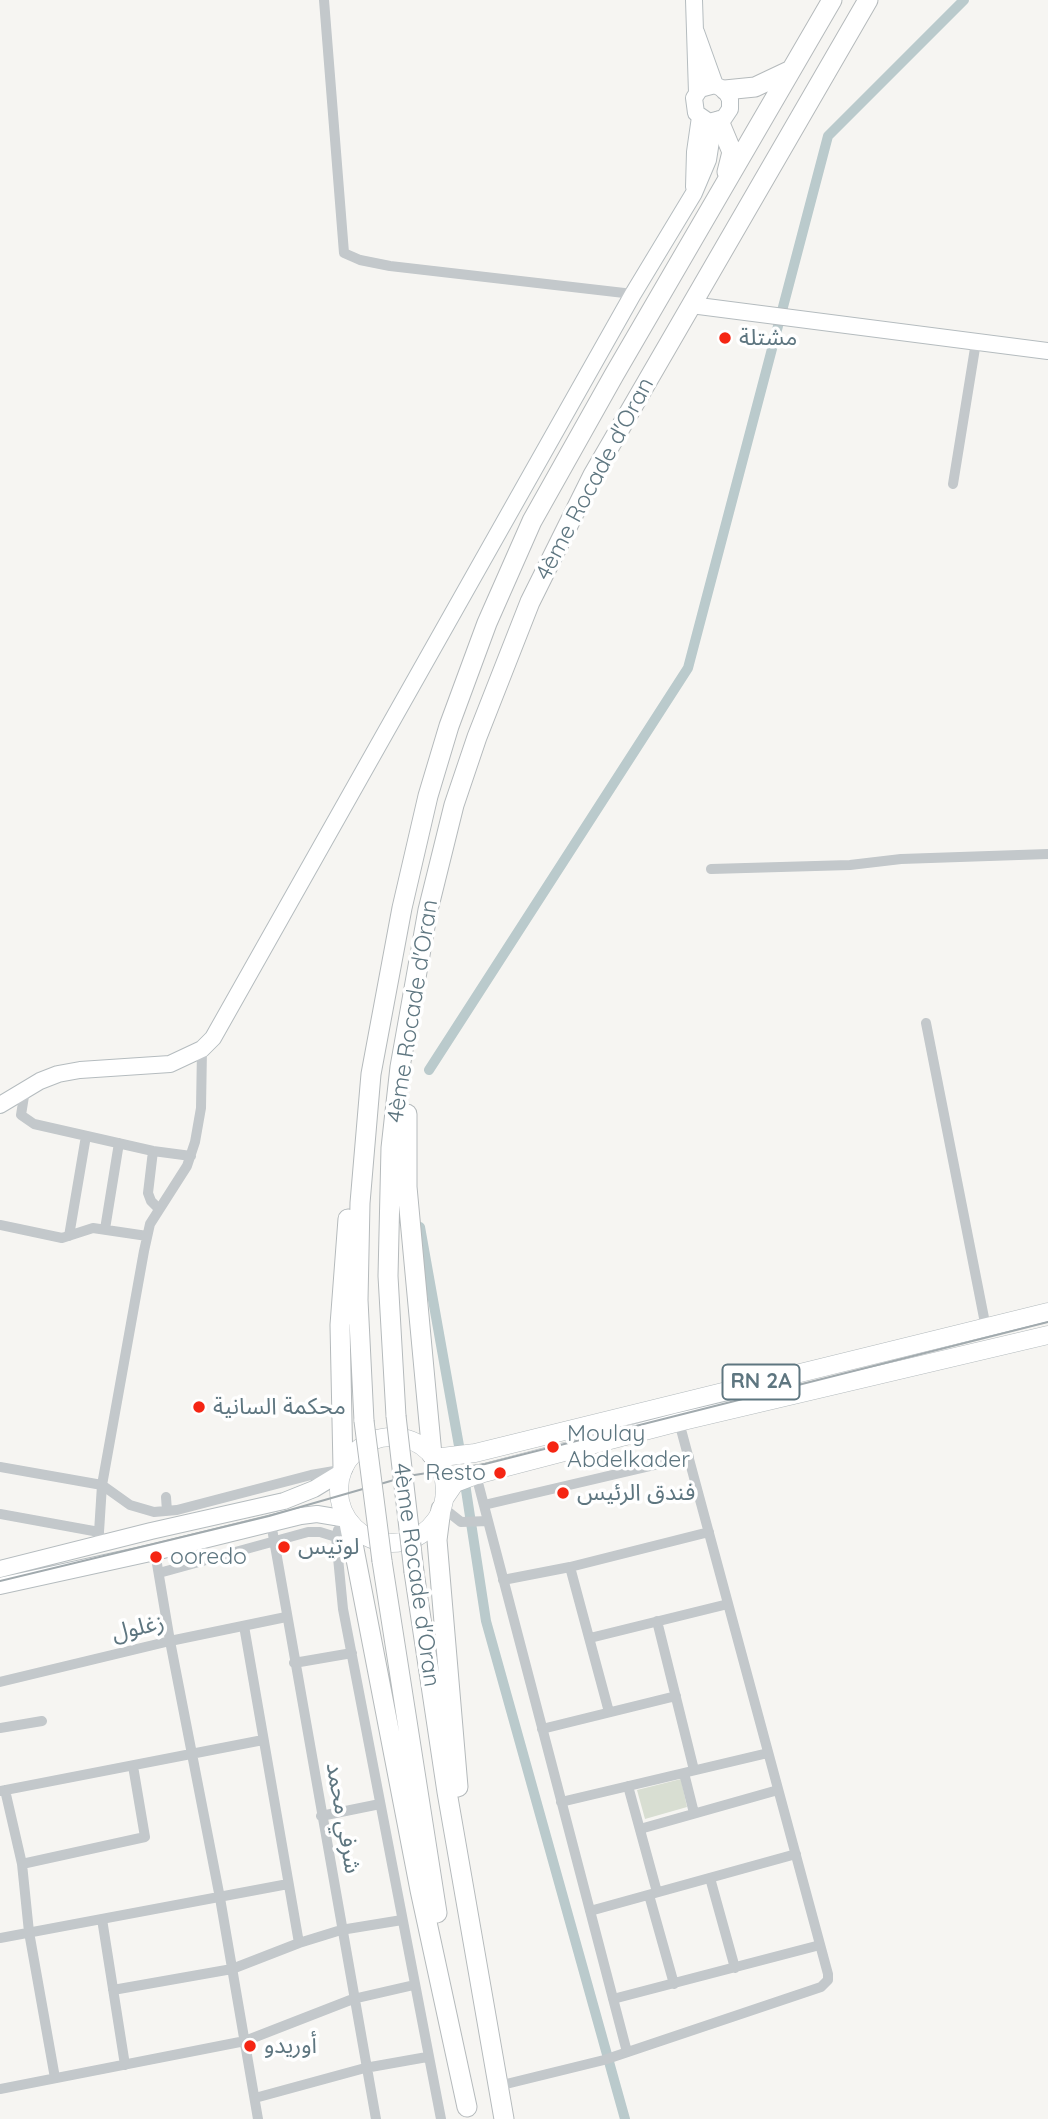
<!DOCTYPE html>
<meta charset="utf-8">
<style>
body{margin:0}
canvas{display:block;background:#f6f5f2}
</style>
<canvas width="1048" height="2119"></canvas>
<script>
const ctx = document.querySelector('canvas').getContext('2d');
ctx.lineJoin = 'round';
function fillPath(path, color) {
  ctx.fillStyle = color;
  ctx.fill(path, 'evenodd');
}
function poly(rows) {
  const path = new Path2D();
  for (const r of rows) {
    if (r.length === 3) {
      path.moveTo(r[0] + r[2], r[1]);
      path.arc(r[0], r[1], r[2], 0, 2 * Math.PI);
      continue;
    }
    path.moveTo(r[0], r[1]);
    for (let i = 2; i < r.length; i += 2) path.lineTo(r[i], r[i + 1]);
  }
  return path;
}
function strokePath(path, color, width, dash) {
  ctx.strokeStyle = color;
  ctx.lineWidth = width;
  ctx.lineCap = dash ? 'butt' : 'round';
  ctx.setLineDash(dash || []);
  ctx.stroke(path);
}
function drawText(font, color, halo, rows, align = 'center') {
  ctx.font = font + ' Quicksand,"Noto Sans Arabic",sans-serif';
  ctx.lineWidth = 7;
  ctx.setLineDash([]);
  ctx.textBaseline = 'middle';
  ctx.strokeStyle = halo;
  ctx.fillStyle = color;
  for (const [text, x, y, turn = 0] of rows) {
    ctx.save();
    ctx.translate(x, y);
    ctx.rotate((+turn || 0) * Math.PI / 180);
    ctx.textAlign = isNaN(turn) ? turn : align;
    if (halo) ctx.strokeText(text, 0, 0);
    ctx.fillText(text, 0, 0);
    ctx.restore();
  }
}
fillPath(poly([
 [681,1779,687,1807,645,1819,637,1790]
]), '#d8ded2');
strokePath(poly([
 [429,1070,688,668,828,136,964,0],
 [420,1227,461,1457],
 [464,1477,486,1621,625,2119]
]), '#bacacc', 10);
const secondary = poly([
 [694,0,697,93],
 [696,32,715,85,725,90,730,99,730,109,724,118,709,122,696,113,694,98,700,89,715,85],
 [694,187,695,152,700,117],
 [691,305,1048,351],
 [0,1105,40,1081,58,1074,80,1070,170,1064,202,1049,213,1038,633,294,694,193,708,160,714,122],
 [0,1569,151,1531,284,1501,314,1489,342,1472],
 [0,1586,155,1552,301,1516,317,1514,347,1519]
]);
const primary = poly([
 [392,1490,53],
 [434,1458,475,1453,1048,1312],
 [444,1499,455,1483,476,1475,679,1422,1048,1335]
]);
const highway = poly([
 [725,90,755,87,791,70],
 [719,121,732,152,727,172],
 [407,1114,407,1187,432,1455],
 [396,1416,388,1276,391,1148,400,1067,428,910,454,805,477,737,530,602,593,475,868,0],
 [364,1421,358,1300,360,1203,371,1074,402,908,428,796,449,726,487,623,532,521,614,375,832,0],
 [343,1468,340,1325,348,1219],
 [441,1509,437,1540,458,1787],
 [349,1523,420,1890,467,2107],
 [382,1561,437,1913],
 [414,1572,447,1792,504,2119]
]);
strokePath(secondary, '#b5bcbf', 18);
strokePath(primary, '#b3babd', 19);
strokePath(highway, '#b5babc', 21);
strokePath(poly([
 [324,0,344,253,360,260,390,266,633,294],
 [953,484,976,342],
 [711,869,850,865,901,859,1048,854],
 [926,1023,986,1328],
 [25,1090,21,1115,34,1124,153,1151,191,1156],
 [153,1151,148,1193,151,1201,159,1209],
 [0,1225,62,1238,93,1228,147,1236],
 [105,1229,119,1143],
 [69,1236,86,1136],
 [0,1467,102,1485,130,1505,154,1512,177,1510,311,1475,340,1470],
 [476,1475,627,2052],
 [166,1497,167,1511],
 [484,1505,689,1457],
 [442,1507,461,1522,488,1521],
 [0,1514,99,1532],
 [348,1520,338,1530,336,1537,343,1609,441,2119],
 [271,1523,376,2119],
 [100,1544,99,1532,102,1485,144,1251,150,1224,187,1166,195,1142,201,1108,202,1049],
 [155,1552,170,1641,220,1898,258,2119],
 [570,1567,609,1712],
 [159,1573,308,1532,320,1532,336,1537],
 [503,1580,570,1567,709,1532],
 [657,1621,694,1770],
 [244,1626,299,1943],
 [590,1638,728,1604],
 [294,1663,352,1653],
 [0,1682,170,1641,286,1617],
 [0,1728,42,1721],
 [542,1729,676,1696],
 [684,1773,694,1813],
 [628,1786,657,1892],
 [5,1790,22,1864,29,1932,55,2078],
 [0,1791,263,1740],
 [561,1802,768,1753],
 [321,1816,380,1804],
 [640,1829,778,1790],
 [22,1864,145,1837,133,1766],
 [710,1878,735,1968],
 [649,1895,674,1984],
 [590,1911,796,1854],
 [102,1919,125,2065],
 [0,1938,288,1884],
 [113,1990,232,1969,299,1943,341,1930,402,1920],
 [613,1999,820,1945],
 [498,2086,604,2060,821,1987,828,1980,828,1974,679,1422],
 [0,2089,245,2041,353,1999,414,1985],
 [255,2098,365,2068,427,2057]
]), '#c3c8cb', 10);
strokePath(secondary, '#fff', 16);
strokePath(primary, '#fff', 18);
strokePath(highway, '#fff', 19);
strokePath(poly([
 [0,1581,269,1516,408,1476,485,1464,1048,1322]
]), '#a1aaae', 2);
const highwayBridge = poly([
 [396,1416,414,1572],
 [364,1421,382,1561]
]);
strokePath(highwayBridge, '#b5babc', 21, []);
strokePath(highwayBridge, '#fff', 19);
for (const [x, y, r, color] of [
 [725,338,7,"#f52513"],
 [199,1407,7,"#f52513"],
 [553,1447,7,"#f52513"],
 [500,1473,7,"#f52513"],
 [563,1493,7,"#f52513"],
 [284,1547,7,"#f52513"],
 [156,1557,7,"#f52513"],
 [250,2046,7,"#f52513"]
]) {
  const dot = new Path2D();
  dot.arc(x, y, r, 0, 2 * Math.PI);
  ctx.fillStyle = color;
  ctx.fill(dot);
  strokePath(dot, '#fff', 2.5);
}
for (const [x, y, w] of [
 [761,1382,77]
]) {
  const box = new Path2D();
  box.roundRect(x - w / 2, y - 17.5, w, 35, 5);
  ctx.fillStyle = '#fff';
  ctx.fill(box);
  strokePath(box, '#5e7680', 2);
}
drawText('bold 21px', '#5e7680', null, [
 ["RN 2A",761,1382]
]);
drawText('23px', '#5e7680', '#fff', [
 ["مشتلة",739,338],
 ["محكمة السانية",213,1407],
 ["Moulay",567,1434],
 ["Abdelkader",567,1460],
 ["Resto",486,1473,"right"],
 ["فندق الرئيس",577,1493],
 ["لوتيس",298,1547],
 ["ooredo",170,1557],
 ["أوريدو",264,2046]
], 'left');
drawText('23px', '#5e7680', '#fff', [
 ["4ème Rocade d'Oran",595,479,-62],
 ["4ème Rocade d'Oran",413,1011,-81],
 ["4ème Rocade d'Oran",416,1575,82],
 ["زغلول",138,1628,-13],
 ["شرفي محمد",343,1818,80]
]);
</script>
